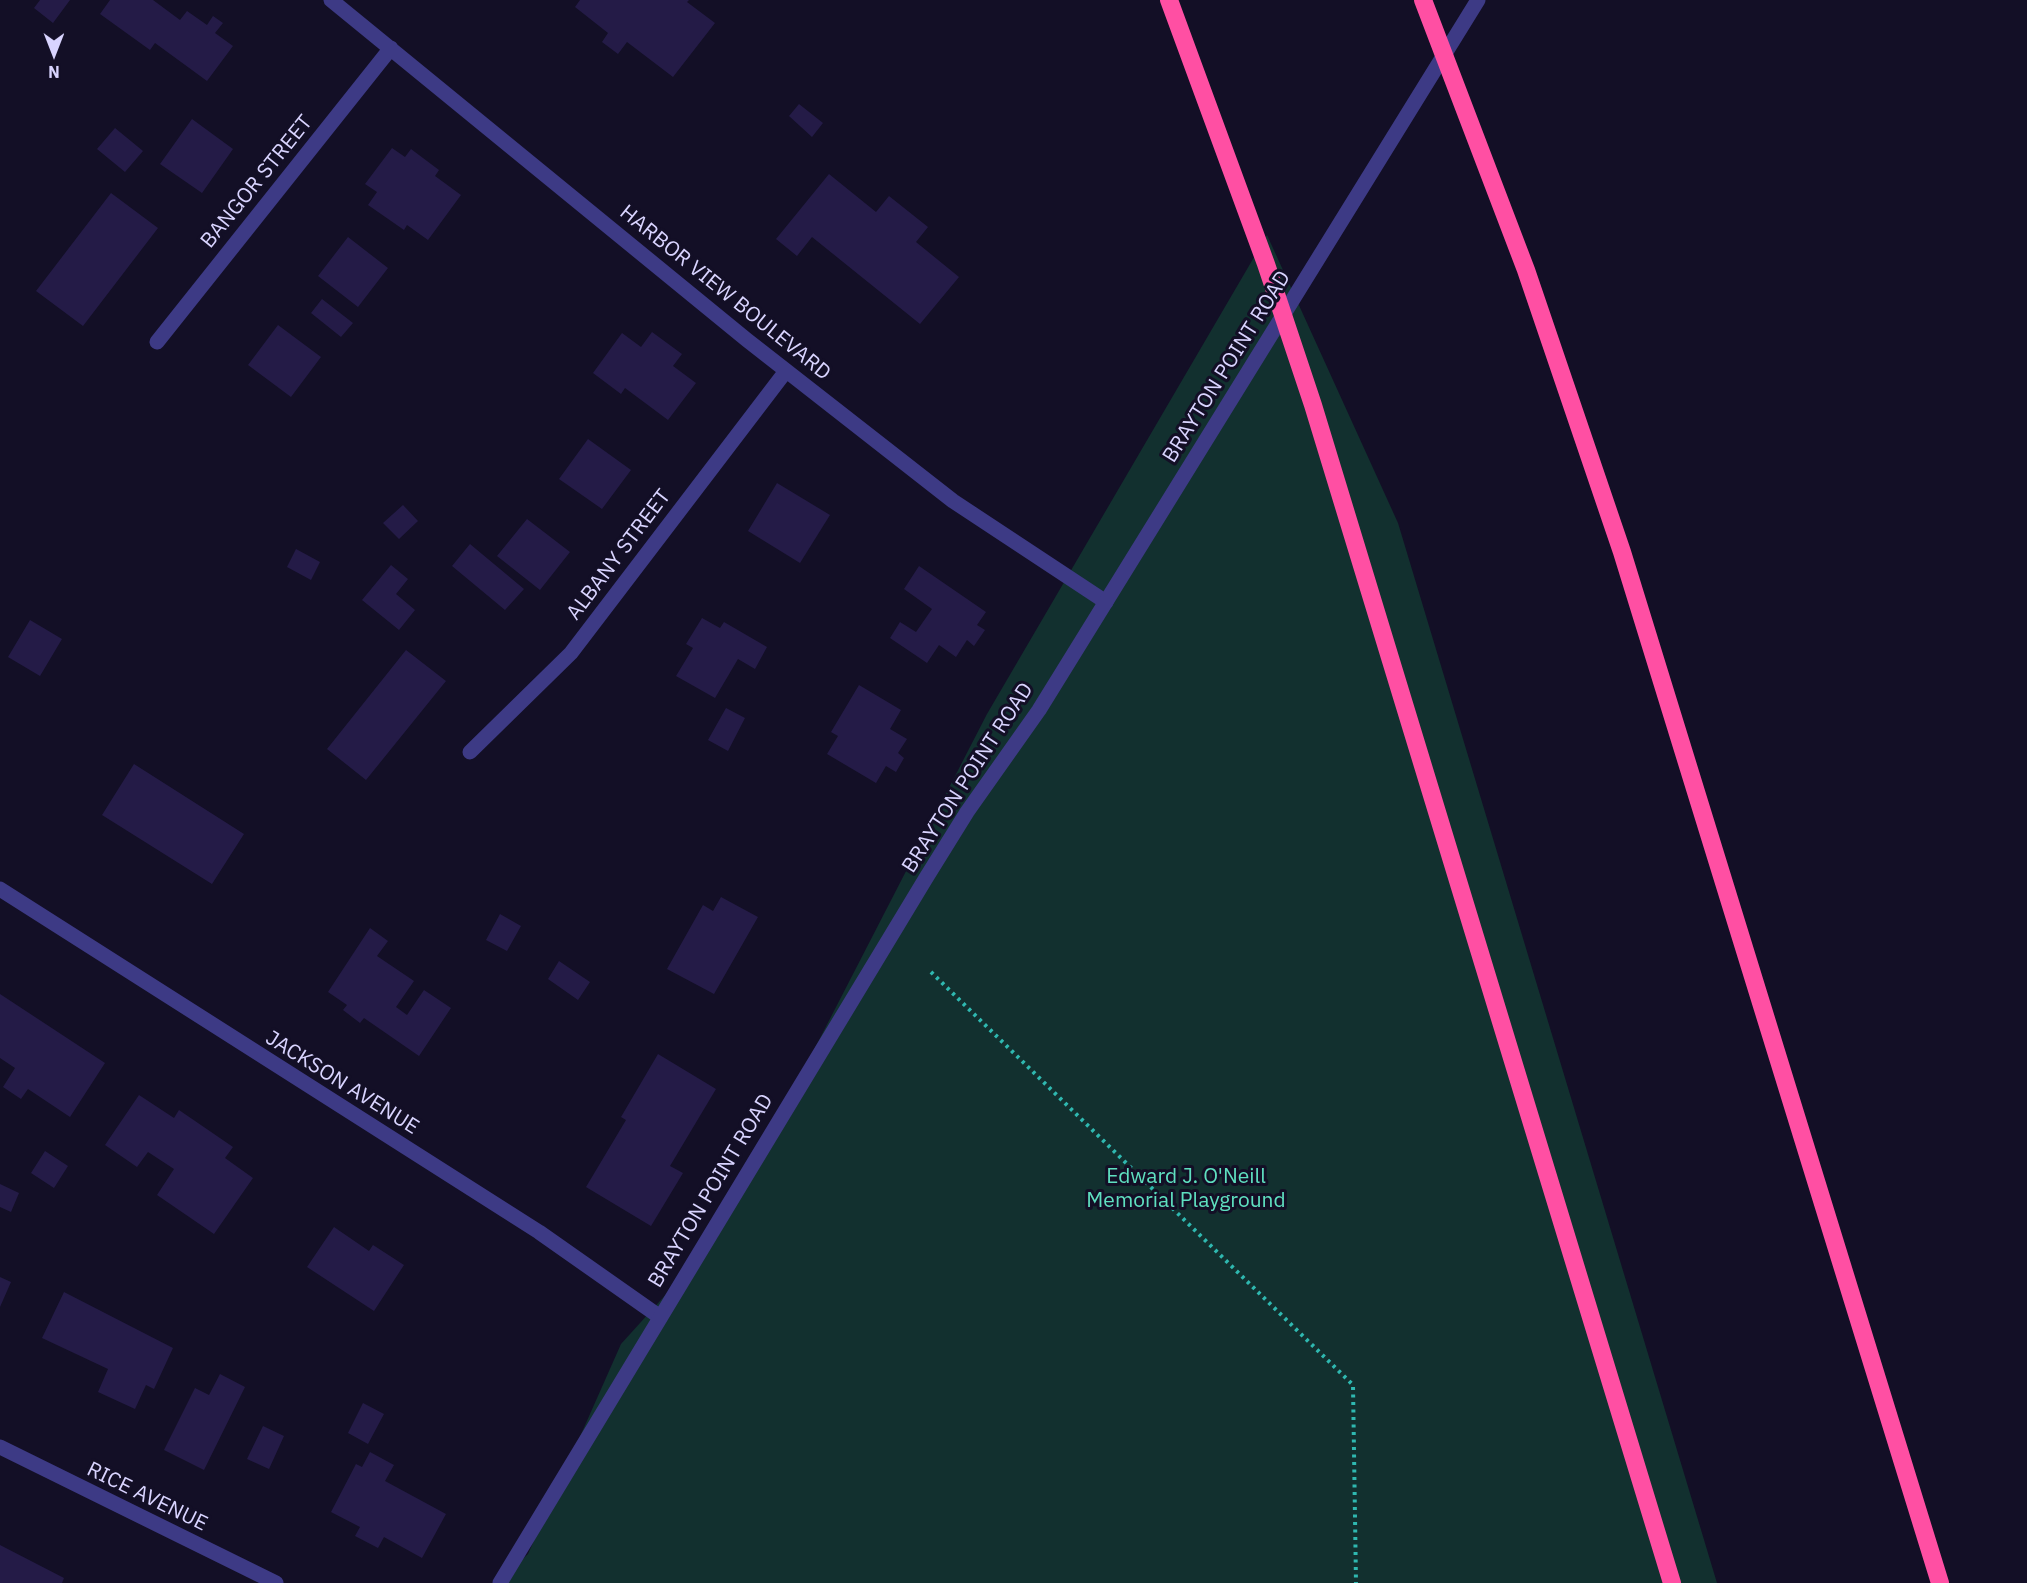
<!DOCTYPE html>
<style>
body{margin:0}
#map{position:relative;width:2027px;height:1583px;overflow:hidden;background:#130f26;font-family:"IBM Plex Sans",sans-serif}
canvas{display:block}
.north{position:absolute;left:24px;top:24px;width:60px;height:60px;-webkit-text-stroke:4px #130f26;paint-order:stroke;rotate:180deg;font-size:16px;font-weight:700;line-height:24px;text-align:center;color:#d9d4ff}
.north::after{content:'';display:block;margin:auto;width:21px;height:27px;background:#d9d4ff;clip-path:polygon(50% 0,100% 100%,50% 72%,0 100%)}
</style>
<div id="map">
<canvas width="2027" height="1583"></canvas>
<div class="north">N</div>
</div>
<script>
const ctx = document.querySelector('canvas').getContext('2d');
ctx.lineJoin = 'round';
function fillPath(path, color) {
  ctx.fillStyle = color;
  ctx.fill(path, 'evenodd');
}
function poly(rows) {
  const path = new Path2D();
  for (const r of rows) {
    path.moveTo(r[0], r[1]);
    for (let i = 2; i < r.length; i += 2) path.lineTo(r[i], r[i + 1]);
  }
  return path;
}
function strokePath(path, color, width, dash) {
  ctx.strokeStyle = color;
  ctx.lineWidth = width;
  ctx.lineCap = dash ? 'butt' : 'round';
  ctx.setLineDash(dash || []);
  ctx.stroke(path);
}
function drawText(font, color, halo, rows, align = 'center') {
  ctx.font = font + ' "IBM Plex Sans",sans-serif';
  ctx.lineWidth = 6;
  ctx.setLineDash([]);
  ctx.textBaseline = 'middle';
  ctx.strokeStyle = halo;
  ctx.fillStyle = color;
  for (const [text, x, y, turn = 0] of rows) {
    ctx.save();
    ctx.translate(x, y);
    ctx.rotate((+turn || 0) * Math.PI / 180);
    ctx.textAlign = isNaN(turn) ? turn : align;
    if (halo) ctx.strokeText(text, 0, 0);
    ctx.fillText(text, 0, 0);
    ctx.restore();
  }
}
fillPath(poly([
 [1267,235,1398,523,1717,1583,498,1583,528,1554,621,1344,717,1238,987,714]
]), '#12302f');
fillPath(poly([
 [40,0,70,0,53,23,34,8],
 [110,0,153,0,180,20,187,11,207,25,213,16,223,23,215,33,233,46,207,81,155,43,150,50,100,14],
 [580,0,689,0,687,2,715,23,673,77,627,42,618,54,602,42,608,33,575,7],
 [799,104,823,123,812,137,789,116],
 [192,119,233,149,202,193,160,164],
 [115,128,143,151,125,172,97,149],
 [392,148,405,157,411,149,439,170,435,176,461,195,428,240,407,225,404,230,368,205,377,192,365,184],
 [829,174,876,212,889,196,928,227,916,242,959,277,920,324,812,237,797,256,776,239],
 [111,193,158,228,83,326,36,291],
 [348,237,388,268,358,307,318,276],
 [322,299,353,323,341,337,311,313],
 [278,325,321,357,291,397,248,365],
 [652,332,682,354,673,366,696,383,668,420,625,388,621,394,593,373,622,333,641,347],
 [588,439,631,470,602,509,559,479],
 [777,483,830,515,800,563,748,531],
 [403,505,418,521,399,539,383,523],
 [527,519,570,552,540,590,497,556],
 [470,544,524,589,505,610,452,566],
 [296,549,320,562,311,580,287,567],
 [391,565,408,579,396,594,415,610,399,630,362,600],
 [919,566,986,612,977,625,985,630,974,646,967,640,956,657,939,645,927,663,890,638,900,622,916,632,932,609,904,589],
 [702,618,720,628,724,622,767,647,755,669,738,659,715,698,676,676,693,648,686,644],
 [30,620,62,639,40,676,8,657],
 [406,650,446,681,366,780,327,749],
 [859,685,901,710,890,729,907,739,898,753,904,758,896,772,886,766,876,783,827,754,838,736,831,732],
 [726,708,745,718,728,751,708,740],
 [134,764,244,834,212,884,102,815],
 [721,897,758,917,714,994,667,969,703,905,713,911],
 [500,914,521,926,507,951,486,940],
 [370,928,388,941,377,956,414,981,396,1007,407,1015,424,990,451,1008,419,1056,364,1018,360,1023,343,1010,347,1005,328,992],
 [559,961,590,982,578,1000,548,979],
 [0,994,105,1063,70,1117,28,1089,21,1099,3,1087,15,1068,0,1058],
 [658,1054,716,1089,670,1166,683,1173,651,1226,586,1187,626,1120,621,1117],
 [139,1095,174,1118,179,1110,233,1147,225,1158,253,1178,214,1234,157,1195,174,1169,148,1152,137,1167,105,1145],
 [45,1151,68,1166,54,1188,31,1173],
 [0,1184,19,1193,11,1212,0,1207],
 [334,1227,369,1251,373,1245,404,1265,374,1311,307,1267],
 [0,1277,11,1282,0,1307],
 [64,1292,173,1348,154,1389,146,1385,135,1409,98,1392,108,1369,42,1338],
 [220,1374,245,1387,204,1470,164,1450,195,1388,209,1395],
 [363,1403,384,1414,368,1444,348,1433],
 [263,1426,284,1436,269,1469,247,1459],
 [370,1452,394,1465,385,1481,446,1514,422,1558,384,1537,378,1548,355,1536,360,1527,331,1512,356,1464,362,1467],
 [0,1545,64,1578,62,1583,0,1583]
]), '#241b47');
strokePath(poly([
 [931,972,1353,1385,1356,1583]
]), '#2fb8b0', 4, [3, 4.5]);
strokePath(poly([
 [331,0,747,340,953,501,1106,602],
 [157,342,391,48],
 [470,752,571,653,786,371],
 [0,889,539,1232,660,1317],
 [0,1447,276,1583]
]), '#3d3a85', 15);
strokePath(poly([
 [500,1583,926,878,967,812,1039,710,1478,0]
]), '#3d3a85', 15);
strokePath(poly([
 [1169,0,1266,264,1313,405,1672,1583],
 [1423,0,1526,270,1622,552,1940,1583]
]), '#ff4fa3', 18);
drawText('21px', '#d9d4ff', '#130f26', [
 ["BANGOR STREET",257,182,-51],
 ["HARBOR VIEW BOULEVARD",725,293,39],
 ["BRAYTON POINT ROAD",1227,367,-58],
 ["ALBANY STREET",619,555,-53],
 ["BRAYTON POINT ROAD",968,778,-57],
 ["JACKSON AVENUE",342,1083,32],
 ["BRAYTON POINT ROAD",711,1191,-59],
 ["RICE AVENUE",147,1497,26]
]);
drawText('21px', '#5fe0c0', '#130f26', [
 ["Edward J. O'Neill",1186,1177],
 ["Memorial Playground",1186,1201]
]);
</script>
